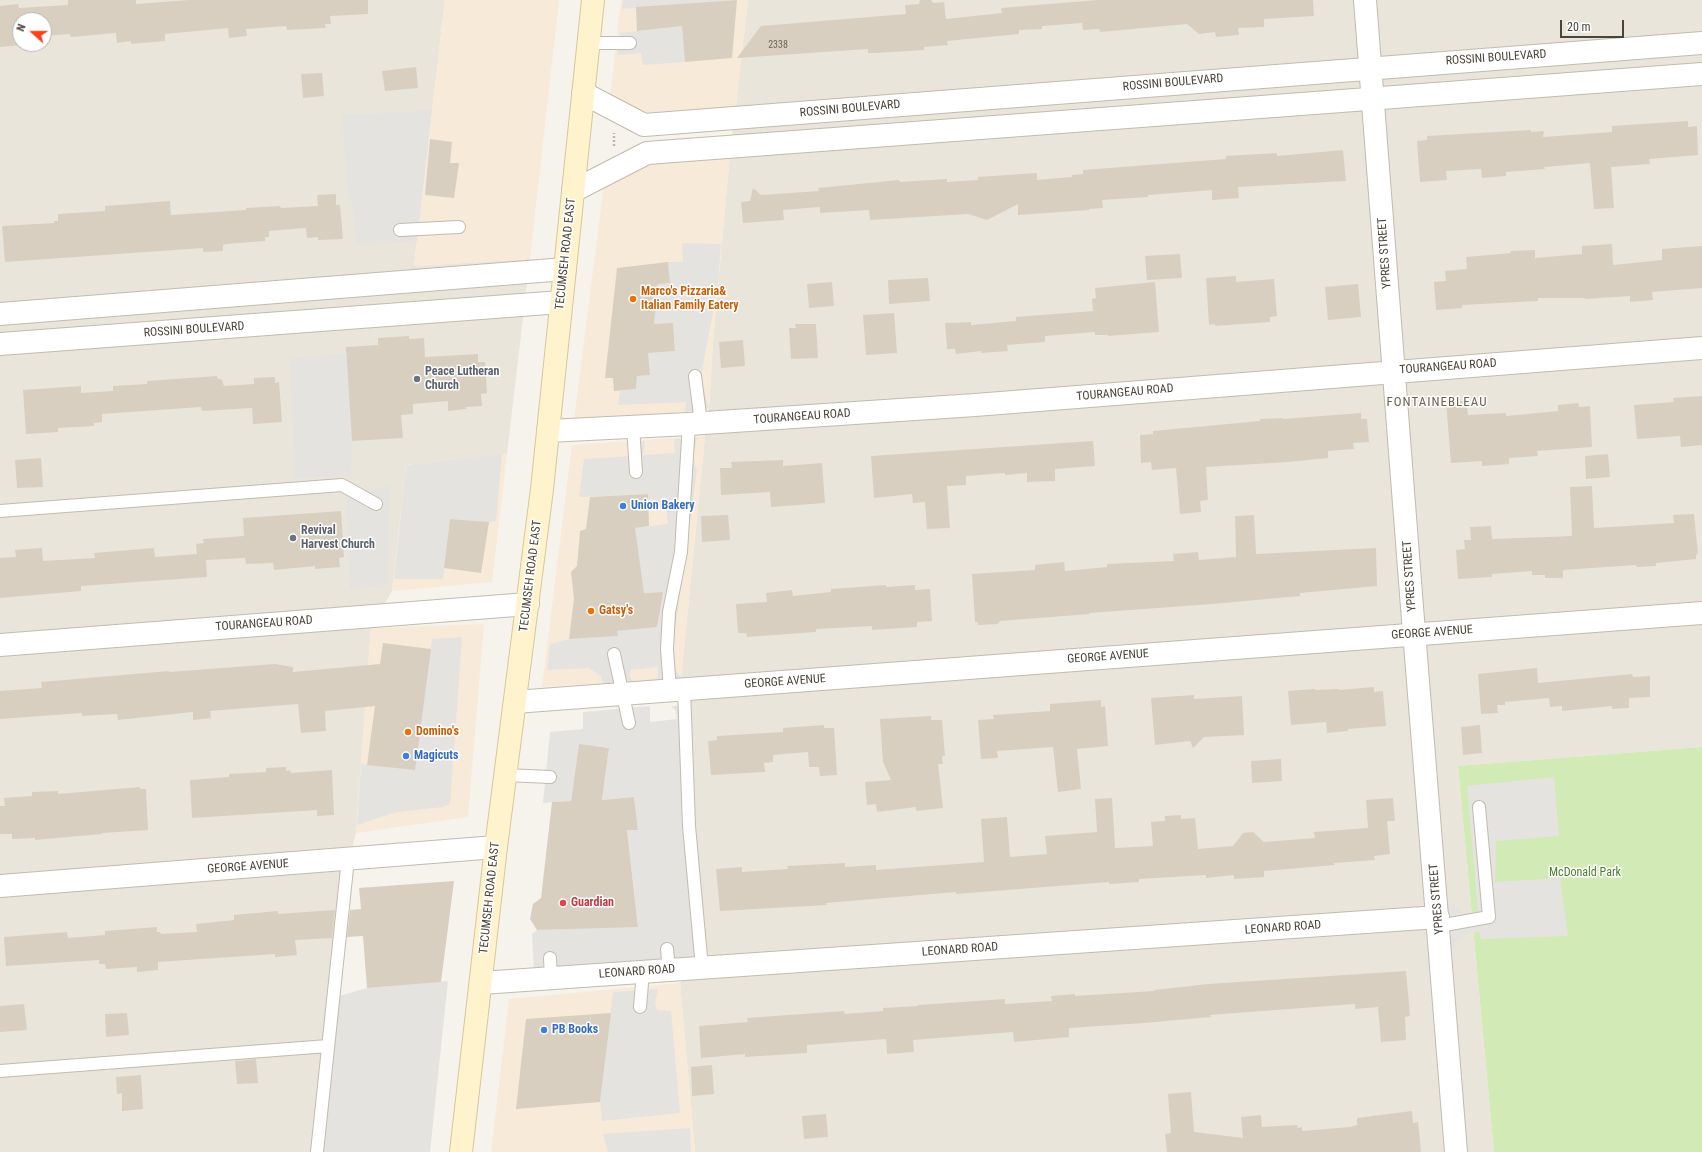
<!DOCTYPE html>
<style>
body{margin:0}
#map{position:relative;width:1702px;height:1152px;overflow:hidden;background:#f6f3ec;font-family:"Roboto Condensed",sans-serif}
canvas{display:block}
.north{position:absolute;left:12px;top:12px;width:40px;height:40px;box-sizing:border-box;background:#fff;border:1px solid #b7b4b0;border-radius:50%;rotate:291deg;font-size:11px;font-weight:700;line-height:16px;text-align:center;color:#4b4439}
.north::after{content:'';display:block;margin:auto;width:14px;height:18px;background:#fc3f1d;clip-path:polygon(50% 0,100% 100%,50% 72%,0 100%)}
.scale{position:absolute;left:1560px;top:20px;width:64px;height:18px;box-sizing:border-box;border:2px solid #4b4439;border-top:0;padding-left:5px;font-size:12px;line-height:14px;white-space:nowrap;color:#4b4439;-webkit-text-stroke:3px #fff;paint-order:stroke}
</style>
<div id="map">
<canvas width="1702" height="1152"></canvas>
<div class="north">N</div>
<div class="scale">20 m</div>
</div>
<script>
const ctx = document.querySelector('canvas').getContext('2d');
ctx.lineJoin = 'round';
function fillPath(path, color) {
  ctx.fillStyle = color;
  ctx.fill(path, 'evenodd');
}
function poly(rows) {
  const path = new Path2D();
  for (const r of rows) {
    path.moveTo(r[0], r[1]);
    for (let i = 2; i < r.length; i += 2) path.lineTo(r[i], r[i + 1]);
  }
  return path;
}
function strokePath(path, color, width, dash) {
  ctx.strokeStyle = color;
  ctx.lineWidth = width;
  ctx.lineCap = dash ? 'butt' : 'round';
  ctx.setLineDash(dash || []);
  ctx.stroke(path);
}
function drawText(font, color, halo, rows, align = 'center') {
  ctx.font = font + ' "Roboto Condensed",sans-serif';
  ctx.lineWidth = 3;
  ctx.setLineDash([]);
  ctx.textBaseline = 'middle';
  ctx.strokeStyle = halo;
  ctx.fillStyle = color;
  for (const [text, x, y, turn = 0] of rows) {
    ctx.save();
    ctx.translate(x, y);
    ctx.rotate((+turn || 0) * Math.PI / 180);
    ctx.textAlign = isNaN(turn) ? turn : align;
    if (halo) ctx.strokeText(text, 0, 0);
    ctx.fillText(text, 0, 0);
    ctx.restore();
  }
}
fillPath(poly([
 [0,0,445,0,414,266,530,259,507,454,406,465,392,591,371,628,356,833,345,872,316,1152,0,1152],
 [20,20,44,20,44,44,20,44],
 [748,0,1702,0,1702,747,1458,766,1494,1152,695,1152,680,983,700,959,681,679,705,436,709,410,713,340,730,154]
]), '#eae5da');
fillPath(poly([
 [445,0,559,0,530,259,414,266],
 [621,0,748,0,736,107,608,115],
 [730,154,713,340,709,410,574,421,604,184,640,162],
 [705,436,681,679,542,687,572,445],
 [507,454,492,582,392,591,406,465],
 [484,624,468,817,356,833,371,628],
 [680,983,695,1152,491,1152,509,999]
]), '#f7ead8');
fillPath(poly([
 [1702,747,1702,1152,1494,1152,1458,766]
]), '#d2eab5');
fillPath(poly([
 [623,0,735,0,622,9],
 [682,26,685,62,643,65,641,53,617,55,620,33],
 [432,110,417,241,357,245,352,204,348,195,342,115],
 [682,243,721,244,718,285,702,371,702,382,709,408,685,412,686,402,618,405,620,391,636,389,637,376,648,375,648,353,675,351,673,323,654,324,656,304,651,301,652,285,670,283,668,262,683,262],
 [347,353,352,441,351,475,295,479,290,359],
 [697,438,692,461,697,470,674,638,674,657,676,671,682,678,657,680,658,667,631,670,629,676,635,682,603,684,601,676,589,668,547,670,550,644,569,639,617,636,617,631,657,627,662,592,643,593,635,528,668,524,666,507,649,508,648,494,579,497,584,459,632,456,626,443,645,441,643,455,675,453,674,439],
 [502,454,496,521,489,522,450,519,443,579,394,579,406,465],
 [389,486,388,584,350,589,346,492],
 [462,637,450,804,443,807,397,812,357,825,361,764,415,769,432,639],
 [650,706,650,722,677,719,676,711,671,706,691,706,689,732,691,785,698,848,706,953,708,958,534,971,532,934,537,930,638,926,627,830,638,830,634,797,602,800,609,748,579,745,571,801,543,803,550,732,583,729,583,712],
 [1554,777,1559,836,1496,841,1495,882,1560,878,1568,936,1481,939,1479,931,1464,935,1452,949,1447,902,1463,913,1478,912,1467,786],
 [448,981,430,1152,316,1152,332,998,367,988],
 [658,989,655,1003,657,1010,671,1011,680,1113,602,1121,600,1102,613,992],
 [690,1128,691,1152,608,1152,603,1134]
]), '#e5e3e0');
fillPath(poly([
 [68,0,136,0,136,4,190,0,368,0,368,14,330,16,331,24,325,24,326,28,287,30,286,26,246,29,247,36,229,38,228,28,165,34,165,41,131,44,131,41,117,43,116,33,71,37,70,34,44,36,44,20,20,20,21,45,0,47,0,6,18,4,19,8,68,5],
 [737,0,732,58,685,62,682,26,637,31,636,7],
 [920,0,931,0,933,3,944,2,946,19,1002,13,1001,8,1098,0,1313,0,1314,16,1264,19,1264,27,1238,28,1239,35,1216,37,1215,32,1199,34,1187,24,1100,32,1099,29,1083,30,1082,23,1042,26,1042,29,1019,30,1019,34,947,41,948,45,924,47,924,50,876,53,868,53,868,49,737,58,761,26,906,14,905,5,919,4],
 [416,67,418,88,385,91,382,71],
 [322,73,324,96,303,98,301,74],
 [1688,121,1688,127,1697,126,1698,155,1649,159,1650,164,1611,167,1614,208,1594,209,1590,163,1544,167,1545,169,1506,172,1506,176,1482,178,1481,169,1446,171,1447,180,1420,182,1417,141,1427,140,1427,136,1531,130,1531,132,1544,131,1543,137,1612,132,1612,126],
 [430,139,452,142,450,163,459,163,454,198,425,195],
 [1343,150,1346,181,1238,187,1239,198,1212,200,1212,190,1148,195,1148,197,1102,200,1103,208,1089,209,1089,210,1018,215,1018,204,987,220,968,214,870,220,869,210,820,213,820,207,783,210,784,220,743,223,741,202,750,201,753,188,761,195,819,191,818,188,899,180,900,182,947,179,947,182,978,180,978,177,1037,173,1037,180,1072,177,1072,175,1083,174,1083,170,1226,159,1226,156,1277,153,1277,156],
 [336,194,336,205,340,205,343,239,318,240,318,237,307,238,306,228,269,231,269,237,265,237,265,241,226,244,223,245,223,251,203,252,203,248,5,262,2,226,54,223,54,221,58,221,58,214,105,211,105,206,170,201,171,215,246,210,246,208,280,206,281,208,318,206,317,195],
 [1612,244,1613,265,1662,260,1662,249,1702,246,1702,288,1652,292,1653,300,1630,302,1630,296,1585,299,1585,298,1538,298,1538,301,1462,305,1462,308,1436,310,1434,282,1446,281,1445,271,1467,269,1466,257,1511,253,1510,251,1535,250,1535,258,1582,254,1582,246],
 [1180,254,1182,278,1147,280,1145,256],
 [668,262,670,283,658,284,654,324,673,323,675,351,648,353,650,375,637,376,636,389,614,391,613,378,605,378,617,268],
 [1236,276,1236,282,1274,279,1277,316,1270,317,1270,322,1215,326,1215,324,1209,325,1206,278],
 [928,278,930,301,889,304,888,280],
 [832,282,834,306,809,308,807,284],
 [1155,282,1159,332,1108,336,1108,335,1095,335,1095,332,1045,336,1045,342,1007,345,1008,351,981,353,981,351,956,354,955,349,947,349,945,323,971,322,971,325,1016,321,1016,317,1093,311,1092,299,1096,298,1095,288],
 [1358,284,1361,317,1328,320,1325,287],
 [894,313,897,353,866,355,863,315],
 [795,324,816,324,818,358,791,359,789,328,796,328],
 [409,336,409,339,424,338,425,357,478,354,478,362,485,362,487,393,481,394,482,406,466,407,466,409,448,411,448,401,413,404,413,414,401,415,403,438,352,441,346,347,378,345,378,338],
 [743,340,745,366,721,368,719,342],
 [217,376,217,378,222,380,224,386,254,384,254,378,275,377,275,383,279,382,282,422,253,424,252,408,202,411,201,407,102,414,102,422,94,423,94,426,58,428,58,432,26,434,23,390,81,386,81,393,113,391,113,386,147,384,147,381],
 [1702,396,1702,445,1681,447,1680,436,1637,439,1634,405,1674,402,1673,398],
 [1463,401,1463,407,1467,407,1468,415,1506,413,1506,416,1558,411,1558,405,1578,403,1579,407,1590,406,1592,447,1537,451,1538,456,1509,458,1509,464,1482,466,1482,461,1451,463,1446,402],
 [1361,413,1361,419,1367,419,1369,442,1353,443,1354,449,1328,451,1328,458,1288,462,1206,467,1208,500,1200,501,1201,512,1180,514,1176,468,1152,470,1151,462,1141,463,1140,435,1153,434,1153,431,1260,421,1260,419,1283,418,1283,419],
 [1093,441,1095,466,1055,469,1055,481,1027,482,1027,473,1005,475,1005,473,966,476,966,485,947,486,950,528,927,529,925,502,913,503,912,494,874,498,871,456],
 [1608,454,1610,477,1586,479,1585,456],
 [41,458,43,487,17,488,15,460],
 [783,460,783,466,822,463,825,503,771,507,770,492,721,495,720,468,732,468,731,462],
 [1592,486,1594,528,1674,523,1673,515,1694,514,1698,554,1696,555,1696,559,1656,563,1656,566,1637,567,1636,565,1563,570,1563,578,1545,578,1545,575,1532,575,1532,571,1492,574,1492,577,1458,579,1456,550,1465,549,1464,540,1471,540,1470,527,1491,526,1492,539,1572,536,1570,487],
 [648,494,649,526,635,528,644,593,663,592,657,627,617,631,618,636,569,639,574,599,571,572,577,566,580,531,586,529,590,497],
 [341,511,344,557,339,558,340,567,315,569,315,566,274,570,273,563,246,564,245,558,206,560,207,577,81,586,81,591,0,598,0,558,16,557,15,550,42,548,43,561,95,558,94,553,154,548,155,557,197,554,196,544,204,543,203,539,244,536,243,518],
 [728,515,730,540,702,542,701,516],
 [1254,515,1256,554,1376,548,1377,586,1300,593,1300,596,1212,604,1089,613,1090,614,1000,621,998,624,978,625,978,622,975,622,972,574,1035,570,1035,565,1064,562,1065,571,1107,567,1107,564,1174,561,1173,554,1198,552,1199,560,1236,557,1235,516],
 [450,519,489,522,481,573,444,568],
 [886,585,886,587,915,585,915,590,930,589,932,621,917,622,917,627,872,630,872,626,816,629,816,632,747,637,746,633,738,633,736,604,767,602,766,593,792,590,793,596,831,592,831,589],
 [383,643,431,649,415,770,367,765,375,706,325,711,326,731,301,733,298,704,210,711,211,718,193,720,193,712,118,720,117,714,82,716,82,713,0,719,0,691,42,688,41,682,169,671,169,672,275,664,293,667,293,672,380,664],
 [1537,668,1538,683,1632,674,1633,677,1650,676,1650,697,1629,698,1629,708,1612,709,1612,706,1562,711,1562,706,1550,707,1549,698,1505,702,1505,705,1497,705,1498,713,1481,714,1478,674],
 [1374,687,1374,692,1383,691,1386,726,1348,729,1348,731,1327,733,1326,722,1291,725,1288,691,1315,689,1315,690,1339,689,1339,690],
 [1194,695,1194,699,1242,696,1244,735,1204,737,1193,748,1190,741,1155,745,1151,698],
 [1101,700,1101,707,1105,706,1108,746,1077,749,1081,789,1058,792,1053,747,997,751,998,758,981,759,978,720,994,719,993,715,1050,711,1050,704],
 [931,716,931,720,942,720,945,756,942,756,943,764,938,764,943,808,916,811,916,807,877,812,876,804,867,805,865,782,891,780,883,762,880,719],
 [824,725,824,728,834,728,837,775,820,776,819,767,809,767,808,752,773,755,773,762,764,763,765,772,711,775,708,741,717,740,717,736,783,732,783,728],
 [1480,725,1482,753,1463,755,1461,727],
 [579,744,609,748,602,800,634,797,638,830,627,830,638,927,537,930,530,919,533,904,541,898,552,802,571,801],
 [1281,759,1282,781,1252,783,1251,761],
 [286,767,286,771,290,770,291,773,332,770,334,815,317,816,317,810,192,818,190,780,229,777,229,774,266,772,266,768],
 [140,787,140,789,146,789,148,830,102,833,102,834,35,840,35,838,12,839,12,834,0,834,0,806,5,806,4,798,32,796,32,792,58,791,58,794],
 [1112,798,1115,848,1153,846,1151,822,1165,821,1165,816,1181,815,1181,819,1195,818,1198,849,1233,846,1243,833,1253,832,1264,842,1315,838,1314,832,1368,828,1366,800,1393,798,1395,821,1387,821,1390,854,1374,856,1375,860,1334,863,1335,865,1264,871,1264,877,1234,879,1234,875,1206,878,1206,875,1139,879,1139,882,1109,884,1109,882,956,894,956,892,826,903,827,905,720,911,716,869,742,867,742,872,788,869,787,866,845,863,845,867,876,865,876,870,984,862,981,819,1007,817,1010,857,1047,854,1045,836,1097,832,1095,799],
 [454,881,441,982,367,988,363,936,347,937,350,910,361,909,359,888],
 [335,910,332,938,295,940,297,955,275,957,275,954,158,962,158,970,137,972,137,967,106,969,105,964,99,964,99,960,6,966,4,937,67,932,68,938,105,935,105,931,157,927,157,932,160,932,161,934,197,932,196,924,234,920,234,915,278,911,278,914],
 [1406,971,1410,1016,1405,1017,1406,1040,1381,1042,1378,1007,1355,1009,1355,1004,1210,1015,1211,1017,1144,1023,1069,1028,1069,1037,1014,1042,1013,1032,913,1040,914,1052,887,1054,886,1039,807,1045,807,1053,745,1057,745,1054,701,1058,699,1026,748,1022,747,1018,844,1011,845,1014,883,1011,883,1008,918,1006,918,1005,1005,999,1005,1004,1052,1001,1051,996,1075,994,1075,996,1154,991,1154,990,1208,984],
 [24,1004,27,1030,0,1032,0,1006],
 [127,1013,129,1035,106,1037,105,1014],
 [611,1013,600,1102,516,1109,526,1019],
 [256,1059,258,1083,237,1084,235,1061],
 [712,1065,714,1094,692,1096,691,1067],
 [141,1075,143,1109,122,1111,122,1093,117,1094,116,1077],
 [1191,1092,1194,1132,1243,1138,1241,1117,1261,1115,1262,1127,1297,1125,1298,1128,1302,1127,1302,1131,1350,1127,1357,1125,1357,1118,1412,1111,1413,1123,1418,1122,1421,1152,1167,1152,1165,1134,1171,1133,1168,1094],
 [826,1114,828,1137,804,1139,802,1116]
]), '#d8cfc1');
const lane = poly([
 [588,43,630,43],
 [400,230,459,227],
 [695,376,701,423],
 [633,427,636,472],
 [0,511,342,485,376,504],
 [614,654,629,723],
 [684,689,689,826,702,968],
 [670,690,667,649,669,612,681,552,689,424],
 [505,775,550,777],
 [1439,926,1489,917,1479,807],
 [667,949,669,970],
 [550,958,551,978],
 [640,1007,643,972],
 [0,1071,328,1046],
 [317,1152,348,859]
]);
const street = poly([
 [1365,0,1412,607,1456,1152],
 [583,93,644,125,1702,43],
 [573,191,647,153,1702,74],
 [0,314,565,269],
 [0,344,561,302],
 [548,431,689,424,975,405,1702,348],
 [0,645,528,604],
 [515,702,1702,613],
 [0,886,496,847],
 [481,983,1438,917]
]);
const secondary = poly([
 [461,1152,496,847,542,489,593,0]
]);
strokePath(lane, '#c2bbae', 14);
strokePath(street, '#c2bbae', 24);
strokePath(secondary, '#d6c79b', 24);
strokePath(poly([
 [614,146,614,133]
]), '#c4b79f', 2.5, [2, 2]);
strokePath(lane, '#fff', 12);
strokePath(street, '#fff', 22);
strokePath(secondary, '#fff3cd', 22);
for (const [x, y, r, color] of [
 [633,299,4,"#e8710a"],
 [417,379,4,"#6b7280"],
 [623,506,4,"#3f7fe0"],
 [293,538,4,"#6b7280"],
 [591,611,4,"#e8710a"],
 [408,732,4,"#e8710a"],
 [406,756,4,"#3f7fe0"],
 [563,903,4,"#e0444e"],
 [544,1030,4,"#3f7fe0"]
]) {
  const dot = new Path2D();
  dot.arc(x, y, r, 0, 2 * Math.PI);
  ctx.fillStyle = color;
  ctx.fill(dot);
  strokePath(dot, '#fff', 1.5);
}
drawText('10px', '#6e675b', null, [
 ["2338",778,45]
]);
drawText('12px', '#4b4439', '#fff', [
 ["ROSSINI BOULEVARD",1496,58,-4],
 ["ROSSINI BOULEVARD",1173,83,-5],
 ["ROSSINI BOULEVARD",850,109,-5],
 ["YPRES STREET",1385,253,-94],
 ["TECUMSEH ROAD EAST",566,254,-84],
 ["ROSSINI BOULEVARD",194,330,-4],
 ["TOURANGEAU ROAD",1448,367,-4],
 ["TOURANGEAU ROAD",1125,393,-5],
 ["TOURANGEAU ROAD",802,417,-4],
 ["TECUMSEH ROAD EAST",531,576,-83],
 ["YPRES STREET",1410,576,-94],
 ["TOURANGEAU ROAD",264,624,-4],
 ["GEORGE AVENUE",1432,633,-4],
 ["GEORGE AVENUE",1108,657,-4],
 ["GEORGE AVENUE",785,682,-4],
 ["GEORGE AVENUE",248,867,-4],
 ["TECUMSEH ROAD EAST",490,898,-84],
 ["YPRES STREET",1437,899,-95],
 ["LEONARD ROAD",1283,928,-4],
 ["LEONARD ROAD",960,950,-4],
 ["LEONARD ROAD",637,972,-4]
]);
drawText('bold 12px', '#c56008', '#fff', [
 ["Marco's Pizzaria&",641,292],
 ["Italian Family Eatery",641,306],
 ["Gatsy's",599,611],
 ["Domino's",416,732]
], 'left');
drawText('bold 12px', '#5b616d', '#fff', [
 ["Peace Lutheran",425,372],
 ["Church",425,386],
 ["Revival",301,531],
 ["Harvest Church",301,545]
], 'left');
drawText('bold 12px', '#366cbe', '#fff', [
 ["Union Bakery",631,506],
 ["Magicuts",414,756],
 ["PB Books",552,1030]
], 'left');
drawText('12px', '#4a7f2a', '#fff', [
 ["McDonald Park",1585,873]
]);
drawText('bold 12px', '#be3a42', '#fff', [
 ["Guardian",571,903]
], 'left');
ctx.letterSpacing = '1px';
drawText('13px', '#6e6250', '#fff', [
 ["FONTAINEBLEAU",1437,403]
]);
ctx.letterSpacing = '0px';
</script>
